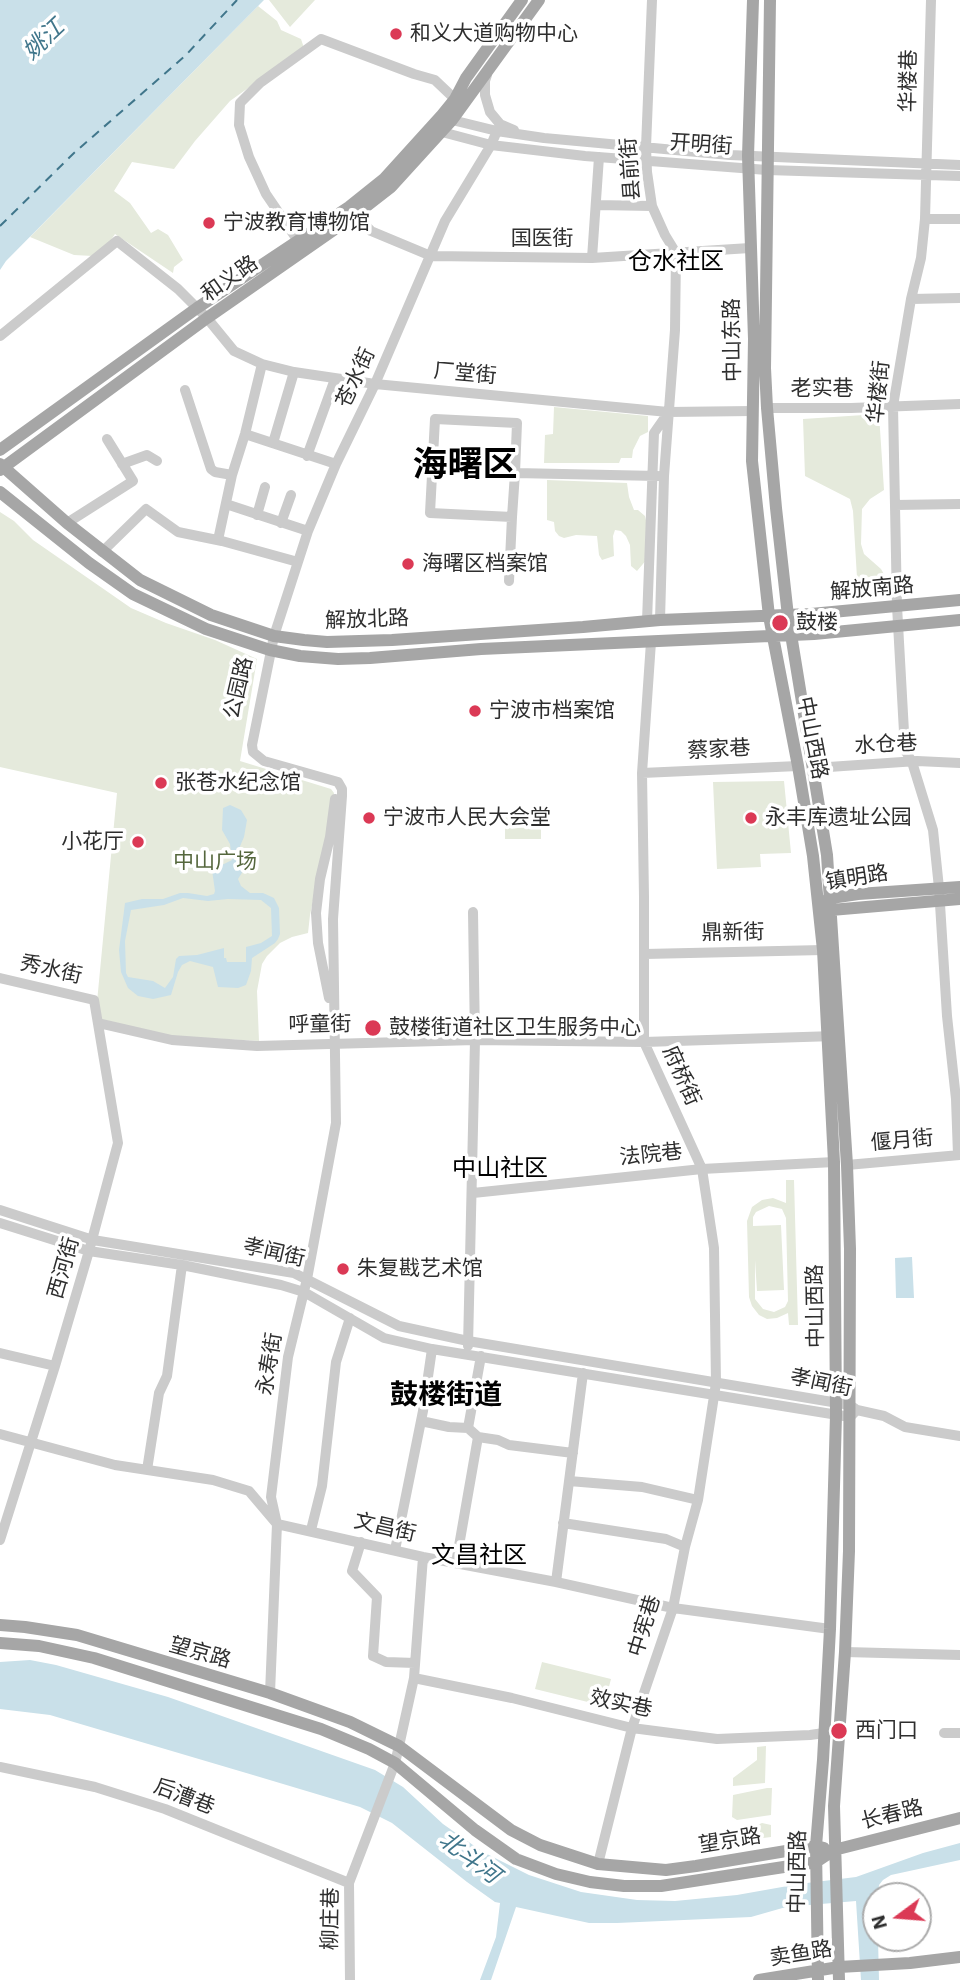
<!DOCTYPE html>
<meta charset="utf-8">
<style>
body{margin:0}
#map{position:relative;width:960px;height:1980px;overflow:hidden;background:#fff;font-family:"IBM Plex Sans",sans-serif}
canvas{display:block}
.north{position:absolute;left:862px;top:1882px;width:70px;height:70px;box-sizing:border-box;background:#fff;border:2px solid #ababab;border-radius:50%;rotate:254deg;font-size:19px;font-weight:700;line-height:28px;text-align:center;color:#2e2e2e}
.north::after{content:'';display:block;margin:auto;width:24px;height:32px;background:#db3955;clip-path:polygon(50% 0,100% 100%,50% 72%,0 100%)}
</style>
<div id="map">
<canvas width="960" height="1980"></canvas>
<div class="north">N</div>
</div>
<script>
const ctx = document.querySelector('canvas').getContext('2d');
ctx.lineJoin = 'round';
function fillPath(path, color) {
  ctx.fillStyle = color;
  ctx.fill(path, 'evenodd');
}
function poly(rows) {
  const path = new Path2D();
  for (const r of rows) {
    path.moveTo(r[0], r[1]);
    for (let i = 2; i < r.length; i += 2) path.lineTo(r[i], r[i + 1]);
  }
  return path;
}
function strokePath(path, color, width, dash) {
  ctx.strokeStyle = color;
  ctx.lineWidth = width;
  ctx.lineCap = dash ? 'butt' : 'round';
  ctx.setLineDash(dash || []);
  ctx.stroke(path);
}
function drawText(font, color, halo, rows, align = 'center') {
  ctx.font = font + ' "IBM Plex Sans","Noto Sans SC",sans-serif';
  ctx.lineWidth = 7;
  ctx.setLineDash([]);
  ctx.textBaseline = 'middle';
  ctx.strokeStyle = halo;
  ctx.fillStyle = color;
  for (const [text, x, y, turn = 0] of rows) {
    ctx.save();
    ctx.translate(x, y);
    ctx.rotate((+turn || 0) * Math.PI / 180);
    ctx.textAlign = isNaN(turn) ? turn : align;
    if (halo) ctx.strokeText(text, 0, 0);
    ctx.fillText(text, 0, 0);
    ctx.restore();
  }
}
fillPath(poly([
 [269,0,315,0,290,27],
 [258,6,277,21,281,30,301,39,304,48,230,101,195,141,174,169,132,162,114,191,130,203,151,233,158,229,168,235,183,260,174,267,173,273,115,234,105,249,93,256,74,255,30,237],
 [554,407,648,416,648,432,640,436,633,450,632,458,621,458,619,463,544,463,545,435,553,434],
 [879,414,884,490,870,499,862,509,861,544,864,554,881,569,885,576,857,578,853,511,850,499,805,476,803,419],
 [547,480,627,483,629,497,634,510,638,510,645,516,647,525,648,558,637,571,631,566,630,545,626,536,621,531,615,530,613,536,614,556,602,560,599,555,597,536,576,535,564,538,559,536,555,531,554,522,547,520],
 [0,512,14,521,33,540,131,608,166,623,215,640,257,659,240,761,331,789,334,793,327,833,310,915,308,933,292,937,280,943,267,956,262,964,257,991,259,1041,171,1036,101,1021,97,1002,117,793,0,767],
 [784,781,791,853,760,854,761,867,717,869,713,782],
 [505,816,541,816,541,839,505,839],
 [786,1180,794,1180,798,1325,789,1325,788,1313,777,1318,767,1319,759,1315,752,1306,749,1297,747,1221,752,1207,762,1200,773,1198,786,1203],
 [769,1206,782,1209,786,1218,788,1301,785,1307,774,1312,763,1309,755,1299,755,1260,757,1291,784,1290,781,1225,753,1226,753,1217,756,1212],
 [542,1662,611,1679,604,1706,535,1689],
 [766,1746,765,1783,733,1786,733,1778,757,1760,757,1747],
 [767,1788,772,1788,771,1815,737,1820,732,1817,733,1795],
 [762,1823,771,1825,771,1837,732,1842,732,1836]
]), '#e5eadc');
fillPath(poly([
 [0,0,264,0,6,261,0,270],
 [230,805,241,810,247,820,244,837,238,851,238,859,243,871,238,879,241,886,250,893,263,893,274,898,279,908,280,934,278,939,275,943,252,958,251,971,246,985,238,988,218,987,213,967,190,961,182,965,178,972,171,995,153,999,138,996,128,988,121,972,119,950,125,903,142,899,163,899,180,893,188,893,207,896,214,894,215,891,212,870,217,866,224,864,232,860,230,844,222,830,223,808],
 [183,898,208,901,228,899,261,900,271,908,272,936,261,943,246,947,246,962,227,962,226,958,224,958,224,948,197,955,179,956,176,959,173,977,165,988,153,981,128,977,126,973,125,941,131,910,164,905],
 [912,1257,914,1298,896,1298,895,1258],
 [30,1660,56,1665,168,1697,375,1770,403,1787,443,1824,483,1852,529,1875,581,1892,637,1900,675,1901,737,1895,799,1884,856,1877,923,1853,960,1843,960,1860,891,1875,883,1880,879,1885,878,1896,876,1896,876,1938,878,1938,879,1980,861,1980,856,1901,786,1907,751,1917,617,1923,589,1923,516,1907,491,1980,480,1980,496,1937,500,1903,495,1902,467,1882,392,1823,360,1807,253,1775,50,1715,0,1709,0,1662]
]), '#c9e0e9');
strokePath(poly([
 [0,226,74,153,186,55,237,0]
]), '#40768b', 2, [9, 7]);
strokePath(poly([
 [652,0,646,147,647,172,652,206,665,235,676,253,675,330,664,476,660,620],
 [931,0,925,219,921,258,911,299,893,406,897,606,905,750,912,762,933,830,939,888,947,1016,956,1099,958,1155],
 [487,75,485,81,485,95,490,112,500,124,514,130],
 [452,120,497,131,544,138,730,155,960,165],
 [442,132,491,145,585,156,767,170,960,176],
 [596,205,652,206],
 [352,211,371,231,431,256,592,258,750,248],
 [925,219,960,219],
 [298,241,266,194,249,157,239,125,240,103,260,83,321,39,414,74,435,80,455,99],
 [592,258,599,157],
 [911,299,960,298],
 [0,336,117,241,178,289,207,318,234,351,262,364,294,372,375,384,668,412,753,411],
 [185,390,211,469,215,472,232,475,218,540],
 [767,408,851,408,960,404],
 [245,434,336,464],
 [273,443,294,372],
 [307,456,335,379],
 [122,464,147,455,157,461],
 [515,473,658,476],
 [232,475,245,434,262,364],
 [226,504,308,531],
 [895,505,960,504],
 [257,515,265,487],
 [67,523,133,481,107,439],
 [281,523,291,495],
 [102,552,146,509,178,532,222,541,298,562],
 [509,581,512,517,515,473,517,423,435,419,430,513,512,517],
 [647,621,654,433,668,413],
 [814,768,917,761,960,763],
 [642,773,798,766],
 [645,954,823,950],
 [0,978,94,1000,118,1143,89,1251,55,1366,0,1540],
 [329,998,318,943,316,913,320,879,330,837,335,799],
 [98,1023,172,1040,257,1046,475,1040,644,1042,835,1036],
 [847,1165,960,1155],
 [473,1193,702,1169,834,1162],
 [0,1210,93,1240,294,1273,399,1326,468,1341,850,1405,857,1410,884,1416,905,1427,960,1436],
 [0,1223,89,1251,182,1265,281,1285,304,1292,384,1338,432,1349,850,1417,854,1413],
 [468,1346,475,1040,473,912],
 [0,1353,55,1366],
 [421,1421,449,1427,468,1428,478,1437,498,1440,509,1445,573,1453],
 [468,1428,481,1356],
 [0,1434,115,1465,213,1480,249,1491,277,1524,423,1557,556,1582,673,1608,830,1629],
 [147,1470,159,1393,167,1376,182,1265],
 [569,1481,642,1487,698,1500],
 [563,1523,666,1539,685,1547],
 [311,1530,322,1486,336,1362,350,1318],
 [361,1542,352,1571,377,1597,373,1656,386,1662,415,1663],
 [395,1550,423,1411,432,1349],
 [456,1563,478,1437],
 [556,1582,583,1373],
 [845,1652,960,1655],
 [414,1678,512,1698,632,1728,717,1739,810,1735,824,1733],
 [270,1693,277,1524,271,1497,288,1357,307,1279,336,1123,333,919,342,796,342,789,338,782,264,761,253,752,252,745,274,636,308,531,336,464,375,384,445,221,491,145,497,131],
 [944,1733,960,1733],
 [0,1767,95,1787,165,1809,349,1883],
 [598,1864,632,1728,673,1608,685,1547,698,1500,716,1383,714,1248,702,1169,644,1042,644,897,642,773,651,642],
 [350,1980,349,1883,395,1763,399,1746,414,1678,423,1557]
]), '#cbcbcb', 10);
strokePath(poly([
 [753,0,748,156,754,339,752,461,769,616,798,766,813,856,823,950,834,1162,836,1415,830,1629,823,1760,816,1846,818,1980],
 [770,0,765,368,767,408,776,508,788,616,827,855,847,1165,850,1249,849,1551,845,1652,834,1806,839,1980],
 [0,450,197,308,349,207,384,179,442,115,455,99,466,78,522,0],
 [0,464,67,523,140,580,211,615,274,636,304,640,327,642,392,640,583,627,660,620,811,614,960,600],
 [0,470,207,318,355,215,391,187,452,120,539,0],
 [0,492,89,563,133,594,206,629,270,650,300,656,338,659,370,658,481,649,814,634,960,620],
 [825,901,831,898,858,894,960,887],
 [825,907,831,910,960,899],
 [0,1625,25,1627,77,1635,270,1693,350,1722,399,1746,511,1830,540,1845,598,1864,666,1870,696,1866,816,1846,824,1848],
 [0,1643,39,1646,94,1658,321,1729,369,1749,395,1763,475,1830,516,1859,556,1874,590,1882,624,1886,661,1886,816,1862,834,1850,960,1818],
 [759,1980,839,1967,910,1963,960,1957]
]), '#a6a6a6', 12);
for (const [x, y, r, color] of [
 [396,34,7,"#db3955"],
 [209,223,7,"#db3955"],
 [408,564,7,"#db3955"],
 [780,623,9,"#db3955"],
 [475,711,7,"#db3955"],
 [161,783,7,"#db3955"],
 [369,818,7,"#db3955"],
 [751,818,7,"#db3955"],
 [138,842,7,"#db3955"],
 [373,1028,9,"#db3955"],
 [343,1269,7,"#db3955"],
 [839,1731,9,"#db3955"]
]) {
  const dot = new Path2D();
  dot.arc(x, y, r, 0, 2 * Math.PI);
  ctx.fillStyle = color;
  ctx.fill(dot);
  strokePath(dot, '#fff', 2.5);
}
drawText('21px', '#2e2e2e', '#fff', [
 ["和义大道购物中心",410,34],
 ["宁波教育博物馆",223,223],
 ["海曙区档案馆",422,564],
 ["鼓楼",796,623],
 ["宁波市档案馆",489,711],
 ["张苍水纪念馆",175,783],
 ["宁波市人民大会堂",383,818],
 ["永丰库遗址公园",765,818],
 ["小花厅",124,842,"right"],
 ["鼓楼街道社区卫生服务中心",389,1028],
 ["朱复戡艺术馆",357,1269],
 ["西门口",855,1731]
], 'left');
drawText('21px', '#2e2e2e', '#fff', [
 ["华楼巷",909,81,-89],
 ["开明街",701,145,4],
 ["县前街",631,169,-94],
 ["国医街",542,239],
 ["和义路",230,279,-35],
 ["中山东路",733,340,-91],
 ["厂堂街",465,374,5],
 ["苍水街",356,378,-65],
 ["老实巷",822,389],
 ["华楼街",879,392,-84],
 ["解放南路",872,589,-5],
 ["解放北路",367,620,-2],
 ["公园路",239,688,-77],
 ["中山西路",812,738,79],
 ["水仓巷",886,745,-3],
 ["蔡家巷",719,750,-3],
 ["镇明路",857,878,-9],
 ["鼎新街",733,933,-1],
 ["秀水街",51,970,13],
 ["呼童街",320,1025,-1],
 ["府桥街",681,1076,66],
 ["偃月街",902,1141,-5],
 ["法院巷",651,1155,-6],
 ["孝闻街",274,1253,13],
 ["西河街",64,1268,-74],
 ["中山西路",816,1306,-91],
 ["永寿街",270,1364,-81],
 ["孝闻街",821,1383,12],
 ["文昌街",385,1528,13],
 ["中宪巷",645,1626,-73],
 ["望京路",200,1653,16],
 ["效实巷",621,1704,12],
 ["后漕巷",184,1797,21],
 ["长春路",892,1815,-14],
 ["望京路",730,1841,-9],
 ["中山西路",798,1872,-89],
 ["柳庄巷",331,1919,-89],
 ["卖鱼路",801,1954,-9]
]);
drawText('21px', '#55673d', '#fff', [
 ["中山广场",215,862]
]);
drawText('italic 23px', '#40768b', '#fff', [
 ["姚江",44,40,-43],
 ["北斗河",469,1858,37]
]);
drawText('24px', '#000', '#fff', [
 ["仓水社区",676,262],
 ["中山社区",500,1169],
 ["文昌社区",479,1556]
]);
drawText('bold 28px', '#000', '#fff', [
 ["鼓楼街道",446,1396]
]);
drawText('bold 35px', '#000', '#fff', [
 ["海曙区",465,466]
]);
</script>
